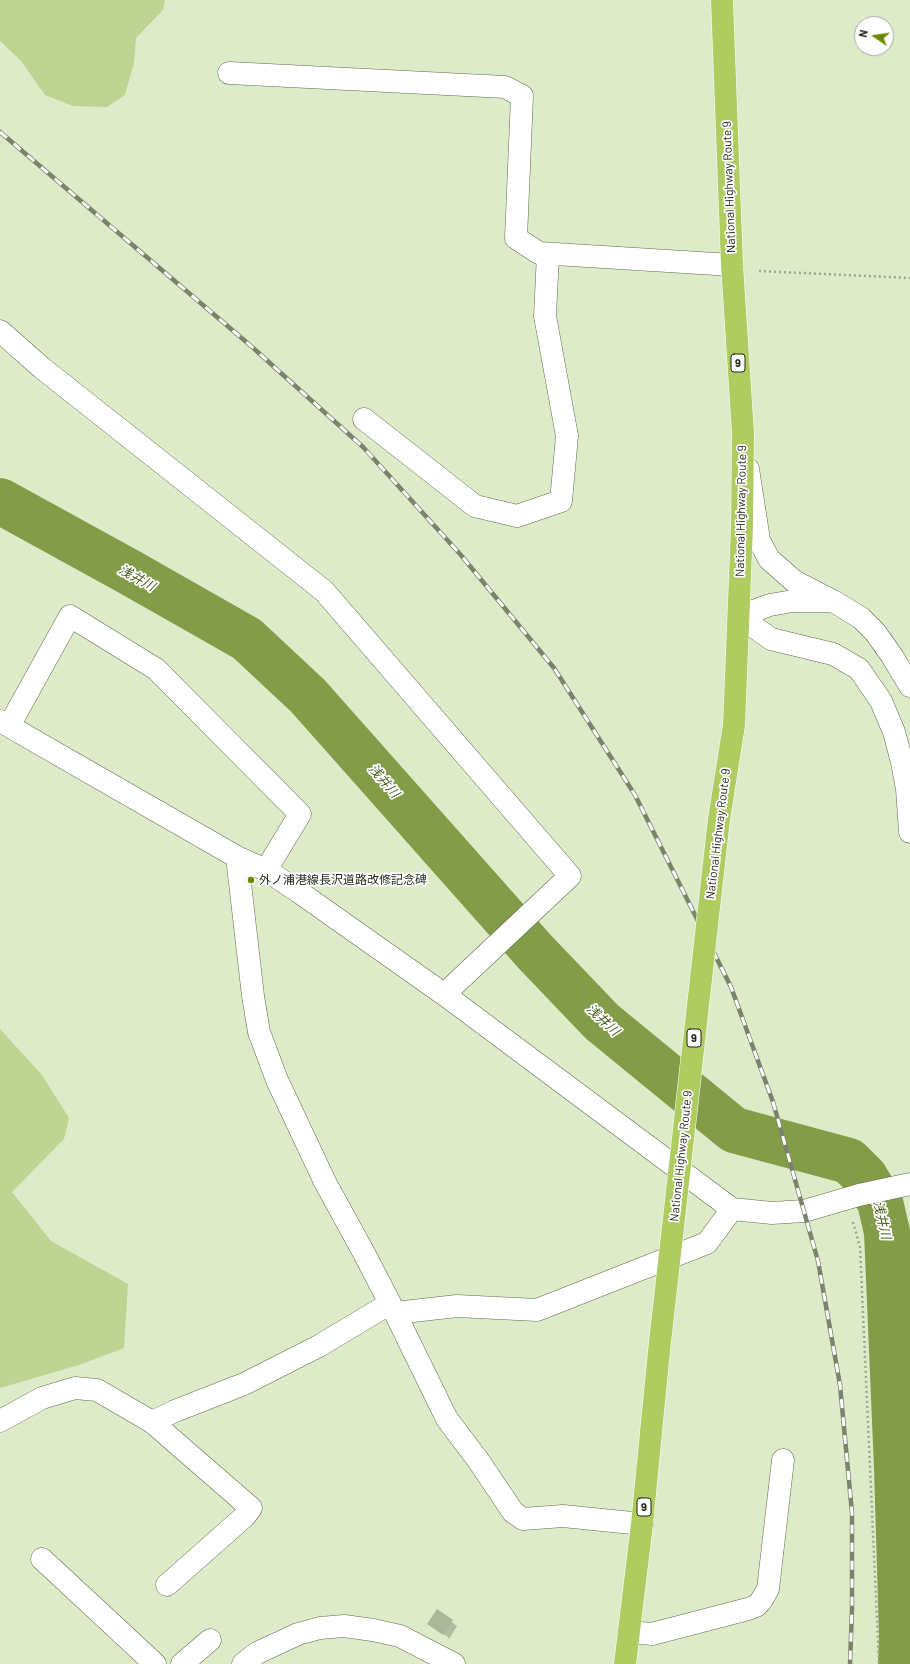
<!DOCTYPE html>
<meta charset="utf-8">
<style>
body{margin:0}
#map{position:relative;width:910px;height:1664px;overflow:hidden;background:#deebc9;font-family:Barlow,sans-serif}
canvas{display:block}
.north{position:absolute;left:854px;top:16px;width:40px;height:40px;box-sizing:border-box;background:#fff;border:1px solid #a5a7a2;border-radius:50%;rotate:283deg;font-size:11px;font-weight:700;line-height:16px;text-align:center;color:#1f2317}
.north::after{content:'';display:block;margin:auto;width:14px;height:18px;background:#6c8904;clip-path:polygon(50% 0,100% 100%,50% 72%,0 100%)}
</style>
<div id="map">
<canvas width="910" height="1664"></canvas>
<div class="north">N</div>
</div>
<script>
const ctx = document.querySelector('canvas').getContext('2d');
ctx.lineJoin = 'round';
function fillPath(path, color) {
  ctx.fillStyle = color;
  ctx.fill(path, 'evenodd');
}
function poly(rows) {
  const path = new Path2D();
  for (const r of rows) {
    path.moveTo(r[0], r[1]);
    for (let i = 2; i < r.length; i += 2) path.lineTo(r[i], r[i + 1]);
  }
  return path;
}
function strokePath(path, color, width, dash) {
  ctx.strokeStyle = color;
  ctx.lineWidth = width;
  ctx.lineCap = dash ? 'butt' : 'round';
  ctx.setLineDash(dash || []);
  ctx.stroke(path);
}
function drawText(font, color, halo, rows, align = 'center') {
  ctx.font = font + ' Barlow,"Noto Sans JP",sans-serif';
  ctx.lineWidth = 3.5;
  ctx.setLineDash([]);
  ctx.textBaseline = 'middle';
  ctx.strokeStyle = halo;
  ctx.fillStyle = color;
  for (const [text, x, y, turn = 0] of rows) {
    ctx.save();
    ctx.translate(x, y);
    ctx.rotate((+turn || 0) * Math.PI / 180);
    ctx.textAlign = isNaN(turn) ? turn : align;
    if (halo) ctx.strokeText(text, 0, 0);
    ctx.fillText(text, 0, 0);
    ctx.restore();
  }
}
fillPath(poly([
 [0,0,165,0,163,10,136,38,134,63,125,95,107,107,73,106,45,95,21,61,0,41],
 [0,1029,42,1075,69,1118,64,1139,12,1192,51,1241,128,1284,124,1348,79,1365,0,1388]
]), '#bed492');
fillPath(poly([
 [437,1611,457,1626,449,1639,448,1637,428,1624]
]), '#0003');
strokePath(poly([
 [0,501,131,573,247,639,308,696,535,952,602,1022,734,1130,849,1161,865,1177,880,1202,887,1232,897,1468,902,1636,901,1664]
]), '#839c48', 46);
fillPath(poly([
 [437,1609,453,1620,443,1635,427,1624]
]), '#abb796');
const minor = poly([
 [229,73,505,87,522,96,516,238,539,253,732,265],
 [0,331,42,368,324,591,570,876,454,985,445,995],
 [364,419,475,506,517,516,561,501,567,436,545,316,548,254],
 [0,721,237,857,266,870,299,892,445,995,732,1209,772,1213,804,1211,859,1195,910,1184],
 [9,726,70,616,156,669,300,814,266,870],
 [237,857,253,996,259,1032,277,1080,325,1182,365,1255,395,1313,457,1306,537,1310,707,1243,732,1209],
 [395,1313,447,1419,478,1460,513,1512,523,1519,563,1516,642,1524],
 [0,1421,42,1398,75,1388,97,1390,152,1422,251,1508,245,1516,167,1585],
 [152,1422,175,1411,244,1384,319,1346,389,1304],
 [42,1559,155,1664],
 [629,1632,652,1634,748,1609,756,1606,761,1601,768,1589,783,1460],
 [182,1664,210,1640]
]);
const tertiary = poly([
 [748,469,759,540,769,559,794,581,829,599],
 [739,616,771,639,833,654,859,669,881,701,894,732,902,762,907,789,910,832],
 [739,616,770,605,793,601,833,601,861,618,875,632,892,656,910,686],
 [243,1664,257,1653,298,1634,320,1628,344,1626,373,1630,400,1636,454,1664]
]);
const trunk = poly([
 [722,0,732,265,743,433,742,526,734,725],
 [625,1664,642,1524,659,1351]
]);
strokePath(minor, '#5f6a4c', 23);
strokePath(tertiary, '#5f6a4c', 23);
strokePath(trunk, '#fff', 23);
strokePath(poly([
 [759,271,910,278],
 [853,1222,860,1247,879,1664],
 [871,1225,896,1219]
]), '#9ca68c', 2.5, [2, 3]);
strokePath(minor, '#fff', 22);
strokePath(tertiary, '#fff', 22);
strokePath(trunk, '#afcc60', 22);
const rail = poly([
 [0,132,251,346,363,447,460,554,554,668,635,795,731,987,773,1102,818,1261,840,1385,852,1513,852,1609,850,1664]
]);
strokePath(rail, '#7b836c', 4.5);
strokePath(rail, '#fff', 3, [9]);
const trunkBridge = poly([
 [659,1351,719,819,734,725]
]);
strokePath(trunkBridge, '#fff', 23, []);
strokePath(trunkBridge, '#afcc60', 22);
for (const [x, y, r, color] of [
 [251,880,4,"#6c8904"]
]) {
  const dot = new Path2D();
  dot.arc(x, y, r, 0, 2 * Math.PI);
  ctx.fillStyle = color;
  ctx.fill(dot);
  strokePath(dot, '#fff', 1.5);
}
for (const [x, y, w] of [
 [738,363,14],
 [694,1038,14],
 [644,1507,14]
]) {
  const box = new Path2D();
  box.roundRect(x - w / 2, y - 9, w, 18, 3);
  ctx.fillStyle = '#fff';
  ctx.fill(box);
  strokePath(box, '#1f2317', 1);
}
drawText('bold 11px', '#1f2317', null, [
 ["9",738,363],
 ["9",694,1038],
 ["9",644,1507]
]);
drawText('12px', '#1f2317', '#fff', [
 ["National Highway Route 9",729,187,-92],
 ["National Highway Route 9",741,511,-89],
 ["National Highway Route 9",718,834,-83],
 ["National Highway Route 9",681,1156,-84]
]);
drawText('12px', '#1f2317', '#fff', [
 ["外ノ浦港線長沢道路改修記念碑",259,880]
], 'left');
drawText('italic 13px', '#4b5d21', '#fff', [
 ["浅井川",137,578,29],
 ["浅井川",384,781,49],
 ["浅井川",603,1020,43],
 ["浅井川",882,1220,77]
]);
</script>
